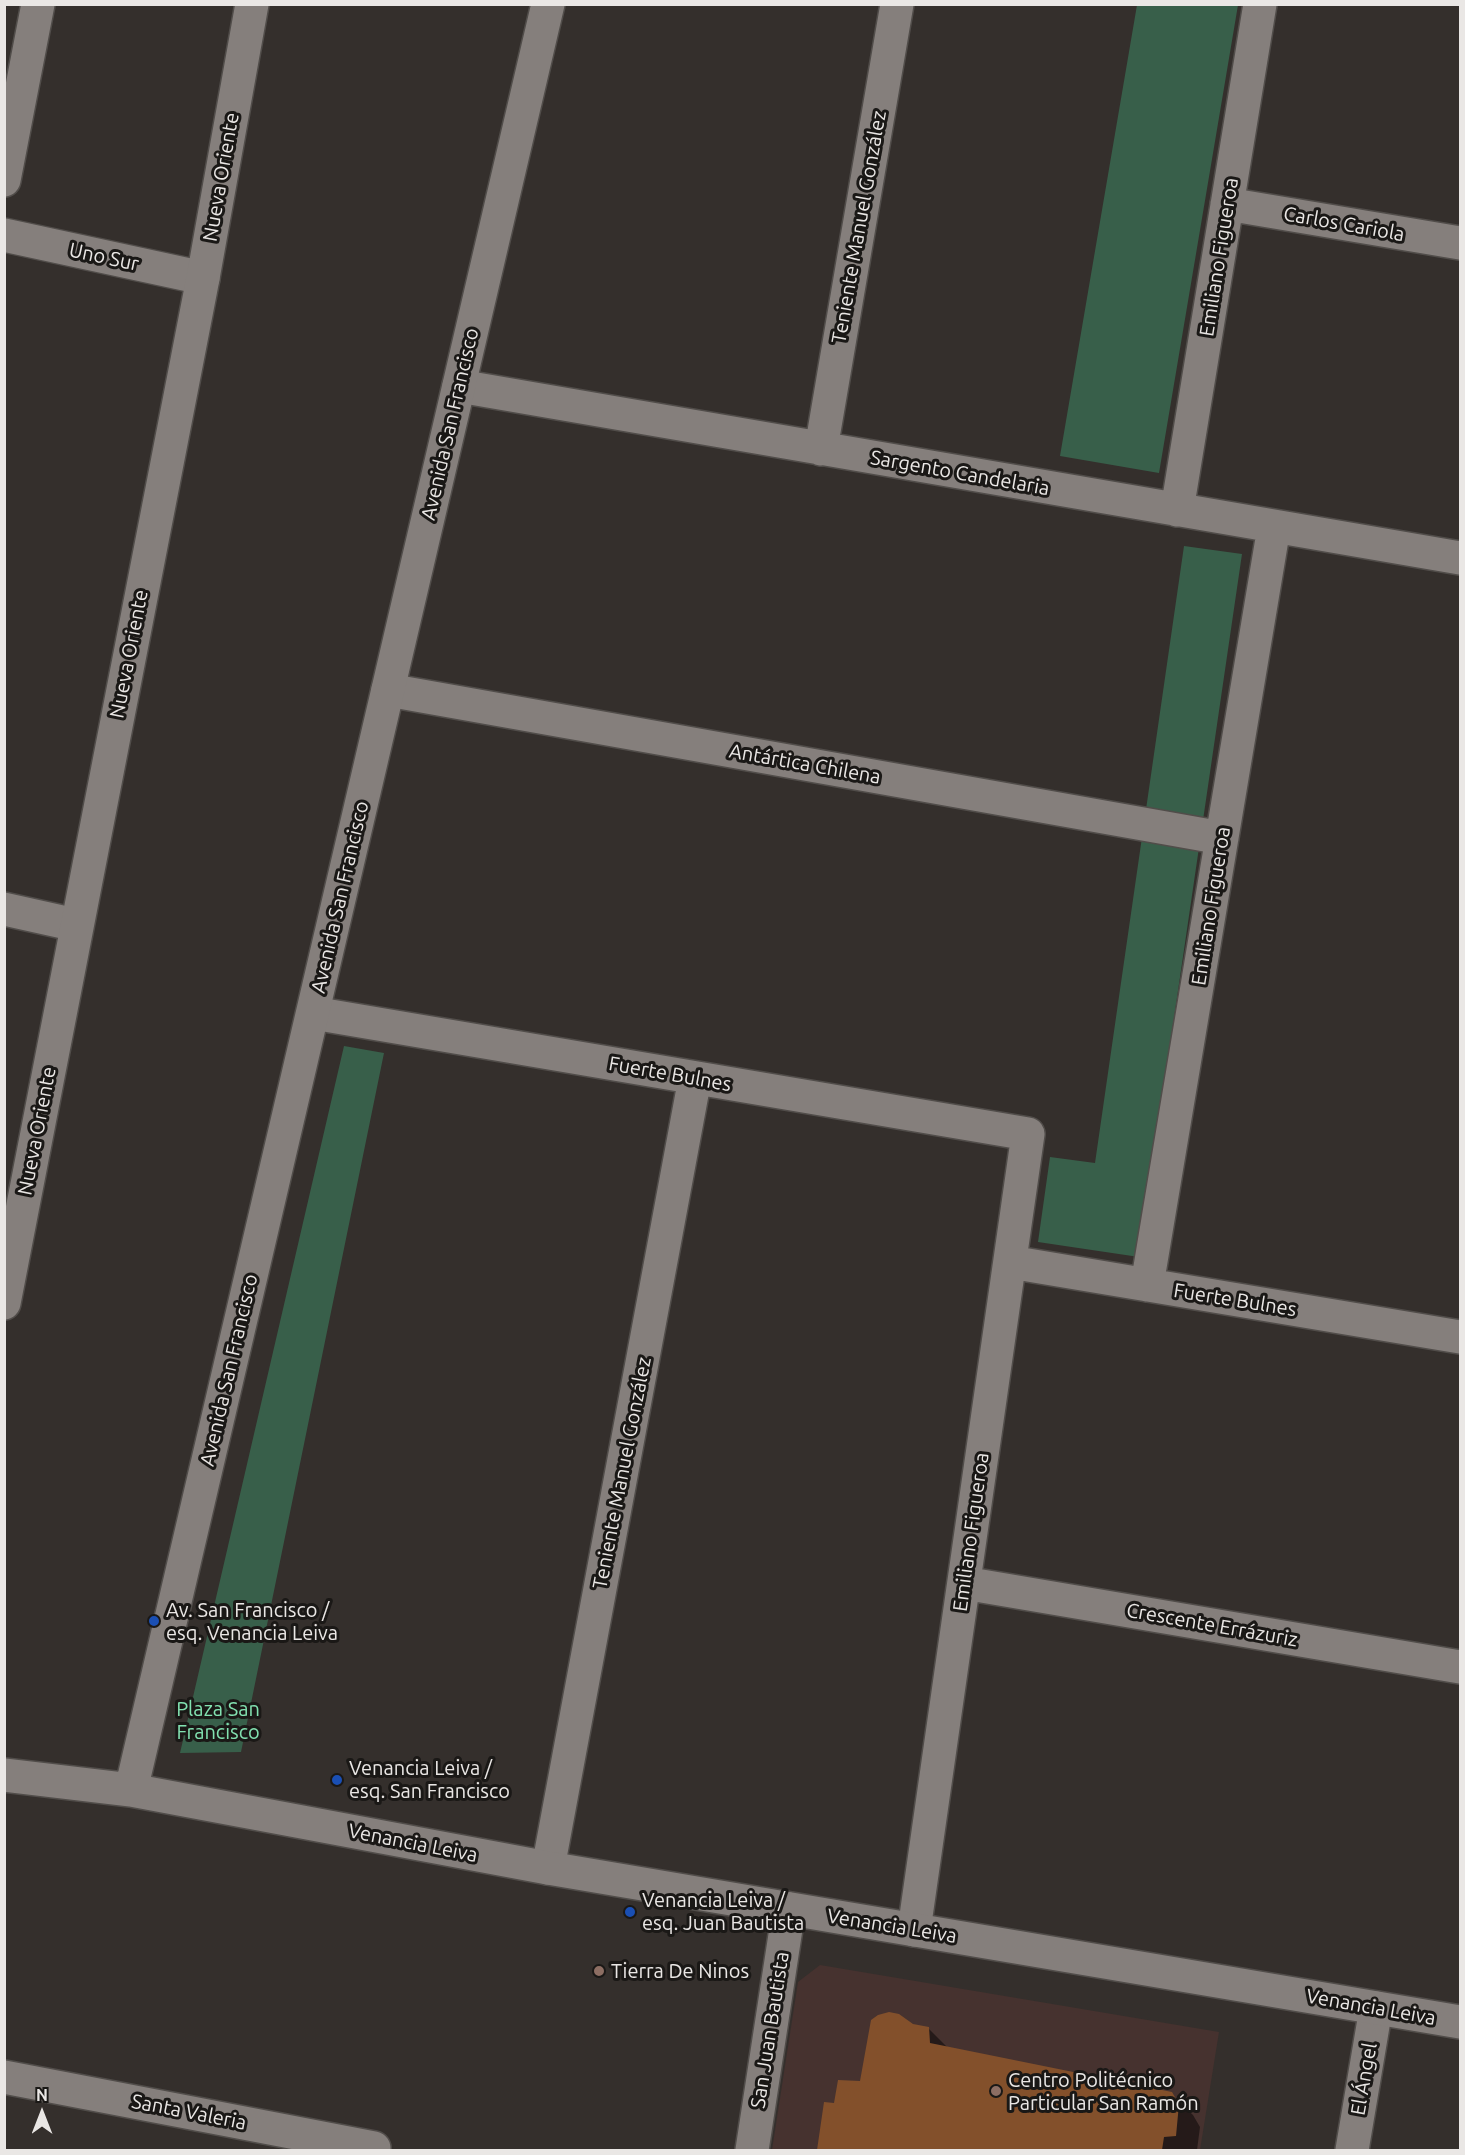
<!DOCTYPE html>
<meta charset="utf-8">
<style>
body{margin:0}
#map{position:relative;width:1465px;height:2155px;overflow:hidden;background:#342f2c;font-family:Ubuntu,sans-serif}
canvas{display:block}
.frame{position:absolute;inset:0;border:6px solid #eae7e5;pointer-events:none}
.north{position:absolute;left:12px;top:2083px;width:60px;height:60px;-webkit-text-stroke:4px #1a1816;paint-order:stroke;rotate:0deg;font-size:16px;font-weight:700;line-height:24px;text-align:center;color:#eae7e5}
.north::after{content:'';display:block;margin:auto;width:21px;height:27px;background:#eae7e5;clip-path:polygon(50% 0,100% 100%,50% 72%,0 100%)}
</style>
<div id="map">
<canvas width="1465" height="2155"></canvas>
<div class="frame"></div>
<div class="north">N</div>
</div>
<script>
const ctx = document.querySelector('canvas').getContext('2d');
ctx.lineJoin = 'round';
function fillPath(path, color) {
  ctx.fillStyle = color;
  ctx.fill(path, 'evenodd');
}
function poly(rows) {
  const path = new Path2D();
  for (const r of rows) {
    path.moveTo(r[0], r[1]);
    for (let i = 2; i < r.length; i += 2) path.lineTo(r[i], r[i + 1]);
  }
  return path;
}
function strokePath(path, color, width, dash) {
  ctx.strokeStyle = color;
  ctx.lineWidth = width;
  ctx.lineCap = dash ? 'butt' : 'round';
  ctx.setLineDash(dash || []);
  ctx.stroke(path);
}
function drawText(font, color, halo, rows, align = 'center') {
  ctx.font = font + ' Ubuntu,sans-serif';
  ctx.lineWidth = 6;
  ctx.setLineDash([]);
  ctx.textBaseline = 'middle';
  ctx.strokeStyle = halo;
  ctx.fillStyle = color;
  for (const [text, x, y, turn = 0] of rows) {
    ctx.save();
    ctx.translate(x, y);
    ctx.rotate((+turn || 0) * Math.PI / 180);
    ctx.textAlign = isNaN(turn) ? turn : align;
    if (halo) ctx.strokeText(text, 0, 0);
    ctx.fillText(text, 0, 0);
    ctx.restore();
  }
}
fillPath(poly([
 [820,1965,1219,2032,1200,2150,772,2150,798,1982]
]), '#46322f');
fillPath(poly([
 [1137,5,1238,5,1159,473,1060,456],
 [1184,546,1242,554,1139,1257,1038,1242,1050,1157,1095,1163],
 [344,1046,384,1053,241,1752,180,1753]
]), '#385f4a');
fillPath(poly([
 [913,2025,929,2029,948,2048,1171,2094,1193,2115,1200,2127,1197,2150,819,2150,826,2104,836,2104,861,2083]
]), '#0007');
fillPath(poly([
 [889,2012,899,2014,913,2024,929,2027,930,2043,1172,2092,1179,2104,1176,2136,1164,2137,1162,2150,817,2150,824,2102,834,2103,838,2080,860,2081,871,2020,878,2015]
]), '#83502b');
const street = poly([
 [4,180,38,4],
 [1227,204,1460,243],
 [4,235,203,278],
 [459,386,1460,558],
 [821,449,897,4],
 [1177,510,1260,4],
 [388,690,1222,838],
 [4,909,76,925],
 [313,1013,1028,1134,914,1930],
 [1010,1262,1460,1337],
 [1147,1285,1274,527],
 [964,1583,1460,1667],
 [548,1868,695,1078],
 [4,2077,374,2148],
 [752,2150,789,1909],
 [1352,2150,1376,2008]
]);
const secondary = poly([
 [4,1303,203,278,252,4],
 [4,1775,131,1790,548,1868,1460,2022],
 [131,1790,548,4]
]);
strokePath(street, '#514d4a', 36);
strokePath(secondary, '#514d4a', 36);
strokePath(street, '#857f7c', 33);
strokePath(secondary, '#857f7c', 33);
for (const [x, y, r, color] of [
 [154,1621,6,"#1a4fb4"],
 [337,1780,6,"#1a4fb4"],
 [630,1912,6,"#1a4fb4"],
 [599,1971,6,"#8d6e63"],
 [996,2091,6,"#8d6e63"]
]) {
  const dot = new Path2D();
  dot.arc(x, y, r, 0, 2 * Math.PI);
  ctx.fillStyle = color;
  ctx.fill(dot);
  strokePath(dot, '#1a1816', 2);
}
drawText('20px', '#eae7e5', '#1a1816', [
 ["Nueva Oriente",221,177,-80],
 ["Carlos Cariola",1344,224,10],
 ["Teniente Manuel González",859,227,-80],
 ["Uno Sur",104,257,12],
 ["Emiliano Figueroa",1219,257,-81],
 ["Avenida San Francisco",450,424,-77],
 ["Sargento Candelaria",960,473,10],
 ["Nueva Oriente",129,654,-79],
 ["Antártica Chilena",805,764,10],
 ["Avenida San Francisco",340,897,-77],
 ["Emiliano Figueroa",1211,906,-81],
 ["Fuerte Bulnes",670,1074,10],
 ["Nueva Oriente",37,1131,-79],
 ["Fuerte Bulnes",1235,1300,9],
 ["Avenida San Francisco",229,1370,-77],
 ["Teniente Manuel González",622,1473,-79],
 ["Emiliano Figueroa",971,1532,-82],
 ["Crescente Errázuriz",1212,1625,10],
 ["Venancia Leiva",413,1843,11],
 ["Venancia Leiva",892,1926,9],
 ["Venancia Leiva",1371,2007,10],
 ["San Juan Bautista",770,2030,-81],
 ["El Ángel",1364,2079,-80],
 ["Santa Valeria",189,2112,11]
]);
drawText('20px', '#eae7e5', '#1a1816', [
 ["Av. San Francisco /",166,1610],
 ["esq. Venancia Leiva",166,1633],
 ["Venancia Leiva /",349,1768],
 ["esq. San Francisco",349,1791],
 ["Venancia Leiva /",642,1900],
 ["esq. Juan Bautista",642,1923],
 ["Tierra De Ninos",611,1971],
 ["Centro Politécnico",1008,2080],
 ["Particular San Ramón",1008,2103]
], 'left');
drawText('20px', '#82e1b0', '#1a1816', [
 ["Plaza San",218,1709],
 ["Francisco",218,1732]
]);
</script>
